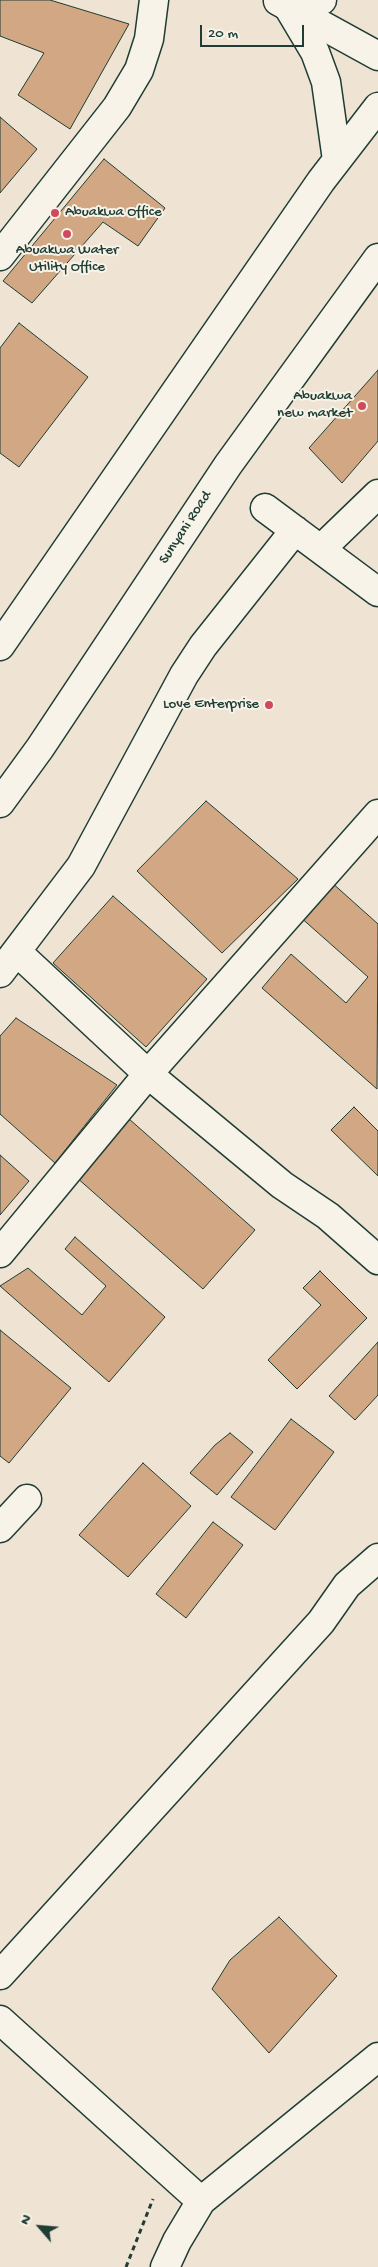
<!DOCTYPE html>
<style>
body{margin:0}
#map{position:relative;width:378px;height:2267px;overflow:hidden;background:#efe4d4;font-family:"Gochi Hand",sans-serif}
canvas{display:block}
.north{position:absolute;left:15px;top:2202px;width:50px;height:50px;-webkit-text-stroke:4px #f7f3e8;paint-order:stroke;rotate:297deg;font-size:14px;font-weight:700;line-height:20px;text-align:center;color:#1f3d34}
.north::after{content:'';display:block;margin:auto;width:18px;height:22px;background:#1f3d34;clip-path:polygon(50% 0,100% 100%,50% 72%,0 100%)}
.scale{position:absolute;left:200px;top:25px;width:104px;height:22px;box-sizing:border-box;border:2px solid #1f3d34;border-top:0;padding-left:6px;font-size:15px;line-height:18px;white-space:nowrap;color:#1f3d34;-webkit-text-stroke:4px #f7f3e8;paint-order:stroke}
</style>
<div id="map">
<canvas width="378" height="2267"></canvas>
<div class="north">N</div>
<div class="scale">20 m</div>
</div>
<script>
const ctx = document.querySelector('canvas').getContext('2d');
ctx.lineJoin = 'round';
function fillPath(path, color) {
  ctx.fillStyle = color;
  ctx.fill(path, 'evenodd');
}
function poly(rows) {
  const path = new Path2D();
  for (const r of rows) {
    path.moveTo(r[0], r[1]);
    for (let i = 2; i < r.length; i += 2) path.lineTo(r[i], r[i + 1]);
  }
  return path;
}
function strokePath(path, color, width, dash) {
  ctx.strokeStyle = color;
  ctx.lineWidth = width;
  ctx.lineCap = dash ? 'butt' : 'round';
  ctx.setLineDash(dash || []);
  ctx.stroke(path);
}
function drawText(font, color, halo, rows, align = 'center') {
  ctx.font = font + ' "Gochi Hand",sans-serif';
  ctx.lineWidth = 4;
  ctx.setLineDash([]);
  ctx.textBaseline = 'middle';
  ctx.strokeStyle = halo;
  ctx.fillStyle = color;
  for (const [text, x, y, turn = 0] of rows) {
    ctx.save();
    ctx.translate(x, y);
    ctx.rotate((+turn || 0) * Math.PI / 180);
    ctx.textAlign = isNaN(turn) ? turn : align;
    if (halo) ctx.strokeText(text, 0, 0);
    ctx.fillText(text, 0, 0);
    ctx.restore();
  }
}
const building = poly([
 [0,0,50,0,129,24,70,129,18,95,44,53,0,36,0,0],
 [0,117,37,149,0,193,0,117],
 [104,159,165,208,138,246,103,222,32,303,3,281,104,159],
 [19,323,88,377,19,467,0,453,0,348,19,323],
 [378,370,378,441,342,483,309,448,378,370],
 [206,801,298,879,222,953,137,871,206,801],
 [330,881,378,924,377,1089,262,988,291,954,346,1003,368,977,299,916,330,881],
 [113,896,207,979,146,1047,53,963,113,896],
 [16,1018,117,1085,55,1163,0,1114,0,1036,16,1018],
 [354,1107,378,1131,378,1176,331,1130,354,1107],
 [128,1118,255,1230,203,1289,76,1177,128,1118],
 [0,1155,29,1181,0,1215,0,1155],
 [75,1237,165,1317,109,1382,0,1286,28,1268,82,1315,106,1286,65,1249,75,1237],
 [320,1271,367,1318,297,1389,268,1360,321,1305,303,1288,320,1271],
 [0,1330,71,1388,9,1463,0,1456,0,1330],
 [378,1342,378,1395,355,1420,329,1396,378,1342],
 [291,1419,334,1452,275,1530,231,1497,291,1419],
 [230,1433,253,1452,217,1495,190,1473,215,1445,230,1433],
 [143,1463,191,1506,128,1577,79,1535,143,1463],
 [213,1522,243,1545,186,1618,156,1594,213,1522],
 [279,1917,337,1976,269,2053,212,1989,230,1960,279,1917]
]);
fillPath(building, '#d1a883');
strokePath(building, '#1f3d34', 1);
const street = poly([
 [278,1,378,56],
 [0,256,117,107,139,70,149,39,154,0],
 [265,508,378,592],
 [321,549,378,494],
 [17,952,148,1074,282,1185,328,1216,378,1260],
 [0,973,81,866,184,675,203,646,295,530],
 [0,1253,148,1074,378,814],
 [0,1528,27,1499],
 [0,1975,321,1622,347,1585,378,1558],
 [0,2020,201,2201],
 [165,2267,177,2241,201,2201,378,2057]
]);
const primary = poly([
 [322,0,287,5,315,52,326,82,337,160],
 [0,646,321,181,378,107],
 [0,803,40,748,228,465,378,258]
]);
strokePath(street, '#1f3d34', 31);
strokePath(primary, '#1f3d34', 31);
strokePath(poly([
 [126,2267,153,2199]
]), '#1f3d34', 3, [5, 4]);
strokePath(street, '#f7f3e8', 28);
strokePath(primary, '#f7f3e8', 28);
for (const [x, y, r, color] of [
 [55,213,5,"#d1495b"],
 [67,234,5,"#d1495b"],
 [362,406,5,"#d1495b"],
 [269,705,5,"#d1495b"]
]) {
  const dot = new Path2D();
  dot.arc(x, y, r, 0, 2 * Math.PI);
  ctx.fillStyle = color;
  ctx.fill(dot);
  strokePath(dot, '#f7f3e8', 2);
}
drawText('15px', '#1f3d34', '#f7f3e8', [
 ["Abuakwa Office",65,213,"left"],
 ["Abuakwa Water",67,251,"center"],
 ["Utility Office",67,268,"center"],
 ["Abuakwa",352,397],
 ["new market",352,414],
 ["Love Enterprise",259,705]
], 'right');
drawText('15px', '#1f3d34', '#f7f3e8', [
 ["Sunyani Road",186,528,-57]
]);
</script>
